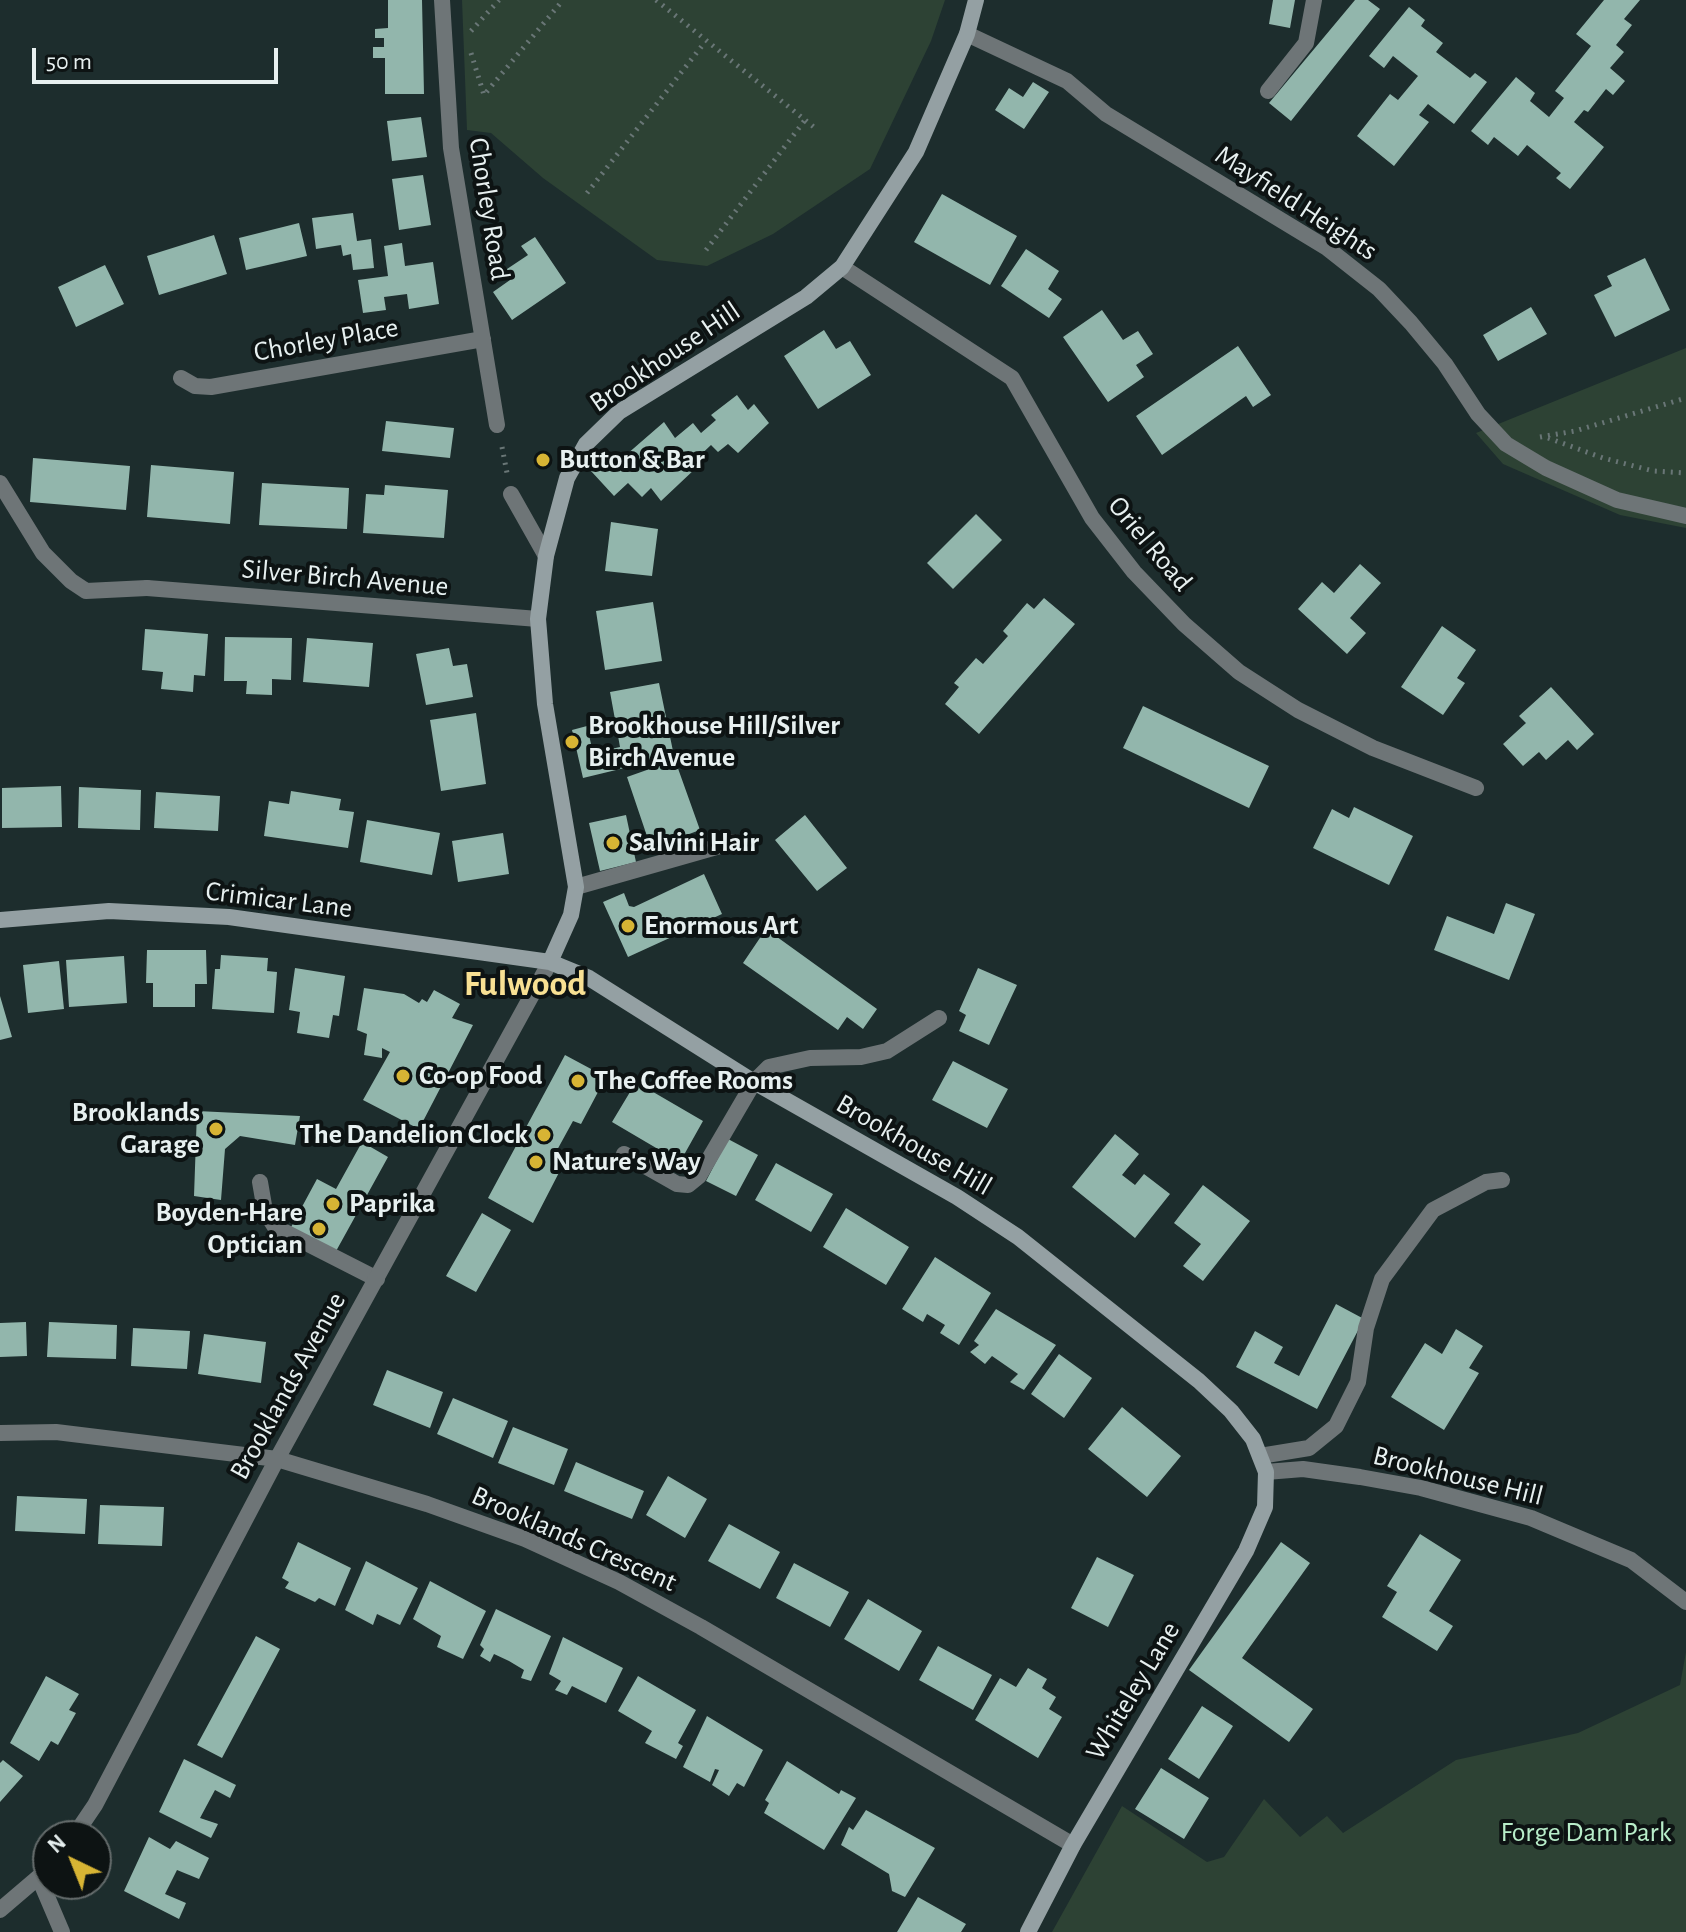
<!DOCTYPE html>
<style>
body{margin:0}
#map{position:relative;width:1686px;height:1932px;overflow:hidden;background:#1d2d2d;font-family:"Alegreya Sans",sans-serif}
canvas{display:block}
.north{position:absolute;left:32px;top:1820px;width:80px;height:80px;box-sizing:border-box;background:#0d1313;border:2px solid #646b6b;border-radius:50%;rotate:317deg;font-size:22px;font-weight:700;line-height:32px;text-align:center;color:#e7f0f0}
.north::after{content:'';display:block;margin:auto;width:28px;height:36px;background:#d7b434;clip-path:polygon(50% 0,100% 100%,50% 72%,0 100%)}
.scale{position:absolute;left:32px;top:48px;width:246px;height:36px;box-sizing:border-box;border:4px solid #e7f0f0;border-top:0;padding-left:10px;font-size:24px;line-height:28px;white-space:nowrap;color:#e7f0f0;-webkit-text-stroke:6px #0d1313;paint-order:stroke}
</style>
<div id="map">
<canvas width="1686" height="1932"></canvas>
<div class="north">N</div>
<div class="scale">50 m</div>
</div>
<script>
const ctx = document.querySelector('canvas').getContext('2d');
ctx.lineJoin = 'round';
function fillPath(path, color) {
  ctx.fillStyle = color;
  ctx.fill(path, 'evenodd');
}
function poly(rows) {
  const path = new Path2D();
  for (const r of rows) {
    path.moveTo(r[0], r[1]);
    for (let i = 2; i < r.length; i += 2) path.lineTo(r[i], r[i + 1]);
  }
  return path;
}
function strokePath(path, color, width, dash) {
  ctx.strokeStyle = color;
  ctx.lineWidth = width;
  ctx.lineCap = dash ? 'butt' : 'round';
  ctx.setLineDash(dash || []);
  ctx.stroke(path);
}
function drawText(font, color, halo, rows, align = 'center') {
  ctx.font = font + ' "Alegreya Sans",sans-serif';
  ctx.lineWidth = 8;
  ctx.setLineDash([]);
  ctx.textBaseline = 'middle';
  ctx.strokeStyle = halo;
  ctx.fillStyle = color;
  for (const [text, x, y, turn = 0] of rows) {
    ctx.save();
    ctx.translate(x, y);
    ctx.rotate((+turn || 0) * Math.PI / 180);
    ctx.textAlign = isNaN(turn) ? turn : align;
    if (halo) ctx.strokeText(text, 0, 0);
    ctx.fillText(text, 0, 0);
    ctx.restore();
  }
}
fillPath(poly([
 [462,0,945,0,931,41,870,169,773,234,707,266,657,260,543,178,491,133,467,130],
 [1686,348,1686,528,1620,515,1503,464,1476,433],
 [1686,1652,1686,1932,1052,1932,1122,1806,1207,1862,1224,1857,1264,1799,1300,1837,1327,1816,1343,1833,1456,1760,1578,1733,1680,1685]
]), '#2d4234');
fillPath(poly([
 [388,0,422,0,424,94,385,94,385,58,373,58,373,47,384,47,384,38,375,38,375,29,388,28],
 [1273,0,1295,0,1290,28,1269,24],
 [1355,0,1368,0,1380,9,1291,121,1269,103],
 [1604,0,1640,0,1624,19,1632,25,1616,45,1624,52,1610,68,1625,81,1613,95,1606,89,1588,112,1584,110,1574,122,1604,147,1570,189,1556,178,1561,173,1527,145,1518,156,1494,137,1488,145,1471,131,1516,77,1535,93,1530,101,1549,117,1564,98,1555,91,1591,46,1576,34],
 [1409,7,1425,20,1421,26,1443,43,1436,52,1470,78,1475,73,1487,82,1454,124,1428,104,1419,115,1429,122,1394,166,1357,136,1390,94,1398,100,1418,76,1393,56,1384,68,1369,56],
 [1033,82,1049,92,1024,129,995,110,1009,88,1023,97],
 [421,117,427,157,392,161,387,121],
 [423,175,431,225,399,230,392,179],
 [942,194,1017,236,990,285,914,242],
 [353,213,357,241,371,239,374,268,353,270,351,254,343,256,341,245,316,249,312,218],
 [299,223,307,256,246,270,239,238],
 [214,235,227,274,159,295,147,256],
 [535,237,566,283,512,320,493,292,510,280,504,271,528,255,521,246],
 [402,243,405,266,433,262,439,304,409,309,407,294,384,297,386,310,363,313,358,280,388,276,384,246],
 [1026,249,1059,271,1048,289,1062,299,1049,318,1001,286],
 [1645,258,1670,310,1615,337,1594,295,1612,286,1607,276],
 [105,265,124,304,76,327,58,287],
 [1531,307,1547,334,1498,361,1483,335],
 [1102,310,1123,340,1138,331,1153,354,1136,365,1144,377,1108,402,1063,337],
 [824,330,836,349,850,341,871,375,818,409,784,356],
 [1238,346,1271,395,1253,407,1246,396,1162,455,1136,416],
 [737,395,748,410,754,404,769,423,738,453,728,444,718,452,711,445,692,463,696,468,661,501,651,488,642,497,628,483,614,496,591,471,605,457,611,468,664,422,675,438,693,423,701,433,716,420,711,415],
 [386,421,454,428,450,458,382,451],
 [33,458,130,466,126,510,30,502],
 [151,465,234,472,230,524,147,517],
 [262,483,349,488,347,529,259,525],
 [385,485,448,490,444,538,363,533,366,494,384,495],
 [976,514,1002,540,953,589,927,563],
 [611,522,658,529,652,576,605,571],
 [1360,564,1381,583,1350,618,1366,633,1347,654,1298,609,1322,582,1334,593],
 [1044,598,1075,624,979,734,945,704,959,687,954,683,976,658,983,664,1008,636,1003,631,1027,603,1034,609],
 [653,602,662,661,605,670,596,611],
 [1442,626,1476,650,1457,678,1465,683,1443,715,1401,687],
 [145,629,208,634,205,676,194,675,193,692,161,689,163,672,142,670],
 [225,637,292,638,291,680,272,679,272,695,246,694,247,681,224,681],
 [307,638,373,643,369,687,303,682],
 [449,648,453,666,467,664,473,697,426,705,416,654],
 [659,683,674,756,583,778,572,730,587,726,593,753,620,747,610,692],
 [1551,687,1594,734,1577,750,1568,740,1546,760,1539,752,1523,766,1503,744,1526,723,1519,716],
 [1143,706,1269,766,1249,808,1123,748],
 [476,713,486,784,441,791,430,720],
 [675,760,700,830,651,848,627,777],
 [61,786,62,827,2,828,2,788],
 [79,787,141,790,140,830,78,828],
 [291,791,341,799,339,810,354,812,348,848,264,836,269,801,289,804],
 [156,792,220,796,218,831,154,828],
 [1354,807,1413,836,1389,885,1313,848,1332,809,1349,818],
 [626,815,636,862,600,871,589,823],
 [805,815,847,868,817,891,775,840],
 [367,820,440,833,432,875,360,862],
 [503,833,509,874,458,882,452,841],
 [704,874,722,914,628,957,603,902,624,893,629,906,634,907],
 [1506,903,1535,914,1509,980,1434,950,1447,916,1494,934],
 [766,929,877,1009,863,1029,847,1017,838,1030,743,963],
 [147,950,206,950,207,984,195,984,195,1007,153,1007,153,983,146,983],
 [221,955,268,958,267,971,277,972,274,1013,212,1009,215,969,220,969],
 [124,956,127,1003,69,1007,66,960],
 [59,961,64,1009,28,1013,23,965],
 [295,968,345,976,339,1016,333,1015,329,1038,297,1033,300,1012,289,1010],
 [978,968,1017,985,989,1045,959,1031,966,1015,959,1011],
 [364,988,404,994,419,1003,422,999,427,1002,434,990,460,1004,452,1018,473,1025,419,1129,363,1100,390,1052,382,1048,382,1058,364,1055,367,1034,357,1030],
 [0,996,12,1037,0,1040],
 [565,1055,606,1077,581,1124,573,1121,556,1152,567,1157,533,1223,488,1198],
 [953,1061,1008,1089,987,1128,932,1100],
 [636,1082,703,1121,680,1162,612,1122],
 [197,1111,300,1116,295,1145,240,1136,225,1149,221,1200,194,1196],
 [1115,1134,1139,1154,1122,1175,1135,1185,1144,1174,1170,1194,1135,1238,1072,1187],
 [728,1139,758,1155,736,1196,706,1181],
 [362,1142,388,1157,335,1253,290,1229,317,1179,336,1189],
 [776,1163,833,1194,811,1232,755,1200],
 [1203,1185,1250,1221,1203,1281,1183,1266,1201,1244,1174,1223],
 [846,1208,909,1247,886,1285,823,1247],
 [482,1213,511,1230,476,1292,446,1276],
 [935,1257,991,1293,959,1345,940,1333,945,1325,927,1314,923,1322,902,1309],
 [1336,1304,1364,1319,1317,1409,1236,1367,1255,1331,1283,1347,1274,1363,1299,1376],
 [996,1309,1056,1345,1024,1390,1010,1382,1018,1374,992,1356,985,1364,970,1352,979,1345,974,1341],
 [26,1322,27,1356,0,1357,0,1323],
 [49,1322,117,1325,116,1359,47,1357],
 [133,1328,190,1331,187,1369,131,1366],
 [1456,1329,1483,1346,1469,1368,1479,1373,1444,1430,1391,1397,1425,1343,1442,1354],
 [204,1334,266,1342,261,1383,198,1374],
 [1059,1354,1092,1378,1064,1418,1031,1394],
 [387,1370,443,1392,430,1428,373,1405],
 [453,1398,508,1421,493,1458,437,1434],
 [1122,1407,1181,1456,1147,1497,1088,1449],
 [513,1427,568,1449,554,1485,498,1463],
 [576,1462,644,1491,632,1519,564,1491],
 [668,1476,707,1499,685,1538,646,1515],
 [17,1496,87,1499,85,1534,15,1531],
 [100,1505,164,1507,162,1546,98,1544],
 [729,1524,780,1552,760,1589,708,1561],
 [1420,1534,1461,1560,1429,1611,1453,1626,1437,1651,1382,1617,1397,1592,1387,1586],
 [298,1542,351,1568,335,1606,319,1598,315,1602,285,1588,289,1582,282,1578],
 [1281,1542,1310,1563,1242,1658,1313,1709,1289,1742,1189,1670],
 [1097,1557,1134,1575,1108,1627,1071,1608],
 [366,1561,418,1588,400,1625,377,1614,373,1625,345,1610],
 [794,1563,849,1592,830,1627,776,1598],
 [430,1581,486,1611,463,1659,437,1647,441,1636,413,1619],
 [868,1599,922,1631,899,1671,844,1639],
 [496,1609,551,1636,531,1681,521,1678,524,1670,509,1661,494,1654,490,1662,480,1656,484,1649,480,1645],
 [256,1636,280,1649,222,1758,197,1745],
 [563,1637,623,1668,606,1703,572,1686,567,1695,555,1690,561,1681,549,1674],
 [938,1646,992,1675,973,1710,919,1680],
 [1028,1668,1047,1679,1042,1688,1056,1697,1049,1709,1062,1717,1038,1758,975,1720,1000,1678,1016,1687],
 [46,1676,79,1694,69,1710,76,1713,58,1745,51,1741,39,1761,10,1743],
 [638,1676,696,1710,678,1743,683,1746,676,1759,645,1743,652,1731,618,1711],
 [1202,1706,1233,1726,1199,1779,1168,1759],
 [707,1716,763,1750,744,1787,737,1783,729,1796,712,1785,719,1770,715,1769,710,1782,683,1767],
 [184,1759,236,1785,230,1798,215,1790,200,1818,218,1824,211,1838,159,1812],
 [3,1760,23,1776,0,1802,0,1763],
 [787,1761,839,1794,841,1790,856,1798,824,1850,764,1813,769,1803,765,1800],
 [1161,1768,1209,1798,1184,1839,1135,1809],
 [866,1810,935,1848,905,1897,892,1891,889,1874,841,1845,849,1827,853,1830],
 [149,1837,170,1849,176,1841,209,1858,199,1879,177,1870,165,1894,186,1903,179,1919,124,1891],
 [918,1897,966,1924,961,1932,897,1932]
]), '#92b6ac');
strokePath(poly([
 [656,0,815,128],
 [471,31,499,0],
 [471,53,484,95,563,0],
 [587,193,705,42],
 [706,250,805,120],
 [1540,437,1575,431,1686,398],
 [1548,438,1603,458,1653,471,1686,473],
 [502,447,507,473]
]), '#697676', 5, [2, 6]);
strokePath(poly([
 [0,483,43,553,71,581,86,591,147,588],
 [576,887,734,842],
 [624,1154,677,1184,688,1185,699,1176,754,1082,769,1067,810,1058,861,1057,887,1051,939,1018],
 [260,1182,265,1211,275,1227,377,1279],
 [1260,1456,1309,1448,1336,1426,1358,1382,1366,1328,1382,1279,1433,1210,1486,1182,1502,1180]
]), '#6e7577', 16);
strokePath(poly([
 [442,0,451,148,497,425],
 [967,34,1067,81,1106,114,1327,248,1379,289,1411,323,1445,364,1478,414,1506,444,1546,468,1617,500,1686,516],
 [1268,91,1306,43,1314,0],
 [842,267,1012,378,1092,518,1134,572,1184,624,1239,672,1298,710,1373,748,1476,788],
 [181,378,195,386,211,387,483,339],
 [511,494,546,556],
 [147,588,538,619],
 [0,1433,56,1432,277,1459,427,1504,525,1539,619,1582,701,1627,1073,1845],
 [1266,1472,1303,1469,1360,1477,1421,1488,1531,1518,1631,1560,1686,1602],
 [74,1836,95,1805,277,1459,550,962],
 [39,1878,62,1932],
 [0,1910,48,1869]
]), '#6e7577', 16);
strokePath(poly([
 [0,920,109,911,229,917,550,962,589,978,754,1082,957,1197,1018,1237,1199,1381,1231,1411,1253,1439,1266,1472,1265,1507,1246,1551,1073,1845,1028,1932],
 [550,962,571,915,576,887,545,704,538,619,546,556,567,478,586,444,619,412,806,297,842,267,916,152,967,34,976,0]
]), '#94a0a3', 16);
for (const [x, y, r, color] of [
 [543,460,8,"#d7b434"],
 [572,742,8,"#d7b434"],
 [613,843,8,"#d7b434"],
 [628,926,8,"#d7b434"],
 [403,1076,8,"#d7b434"],
 [578,1081,8,"#d7b434"],
 [216,1129,8,"#d7b434"],
 [544,1135,8,"#d7b434"],
 [536,1162,8,"#d7b434"],
 [333,1204,8,"#d7b434"],
 [319,1229,8,"#d7b434"]
]) {
  const dot = new Path2D();
  dot.arc(x, y, r, 0, 2 * Math.PI);
  ctx.fillStyle = color;
  ctx.fill(dot);
  strokePath(dot, '#0d1313', 3);
}
drawText('28px', '#e7f0f0', '#0d1313', [
 ["Mayfield Heights",1296,203,33],
 ["Chorley Road",489,209,81],
 ["Chorley Place",326,340,-10],
 ["Brookhouse Hill",665,357,-34],
 ["Oriel Road",1150,544,50],
 ["Silver Birch Avenue",345,578,5],
 ["Crimicar Lane",279,900,7],
 ["Brookhouse Hill",914,1145,30],
 ["Brooklands Avenue",288,1386,-61],
 ["Brookhouse Hill",1458,1476,14],
 ["Brooklands Crescent",574,1539,24],
 ["Whiteley Lane",1133,1691,-59]
]);
drawText('bold 28px', '#e7f0f0', '#0d1313', [
 ["Button & Bar",559,460],
 ["Brookhouse Hill/Silver",588,726],
 ["Birch Avenue",588,758],
 ["Salvini Hair",629,843],
 ["Enormous Art",644,926],
 ["Co-op Food",419,1076],
 ["The Coffee Rooms",594,1081],
 ["Brooklands",200,1113,"right"],
 ["Garage",200,1145,"right"],
 ["The Dandelion Clock",528,1135,"right"],
 ["Nature's Way",552,1162],
 ["Paprika",349,1204],
 ["Boyden-Hare",303,1213,"right"],
 ["Optician",303,1245,"right"]
], 'left');
drawText('28px', '#b8edc9', '#0d1313', [
 ["Forge Dam Park",1586,1833]
]);
drawText('bold 36px', '#f8e093', '#0d1313', [
 ["Fulwood",525,984]
]);
</script>
